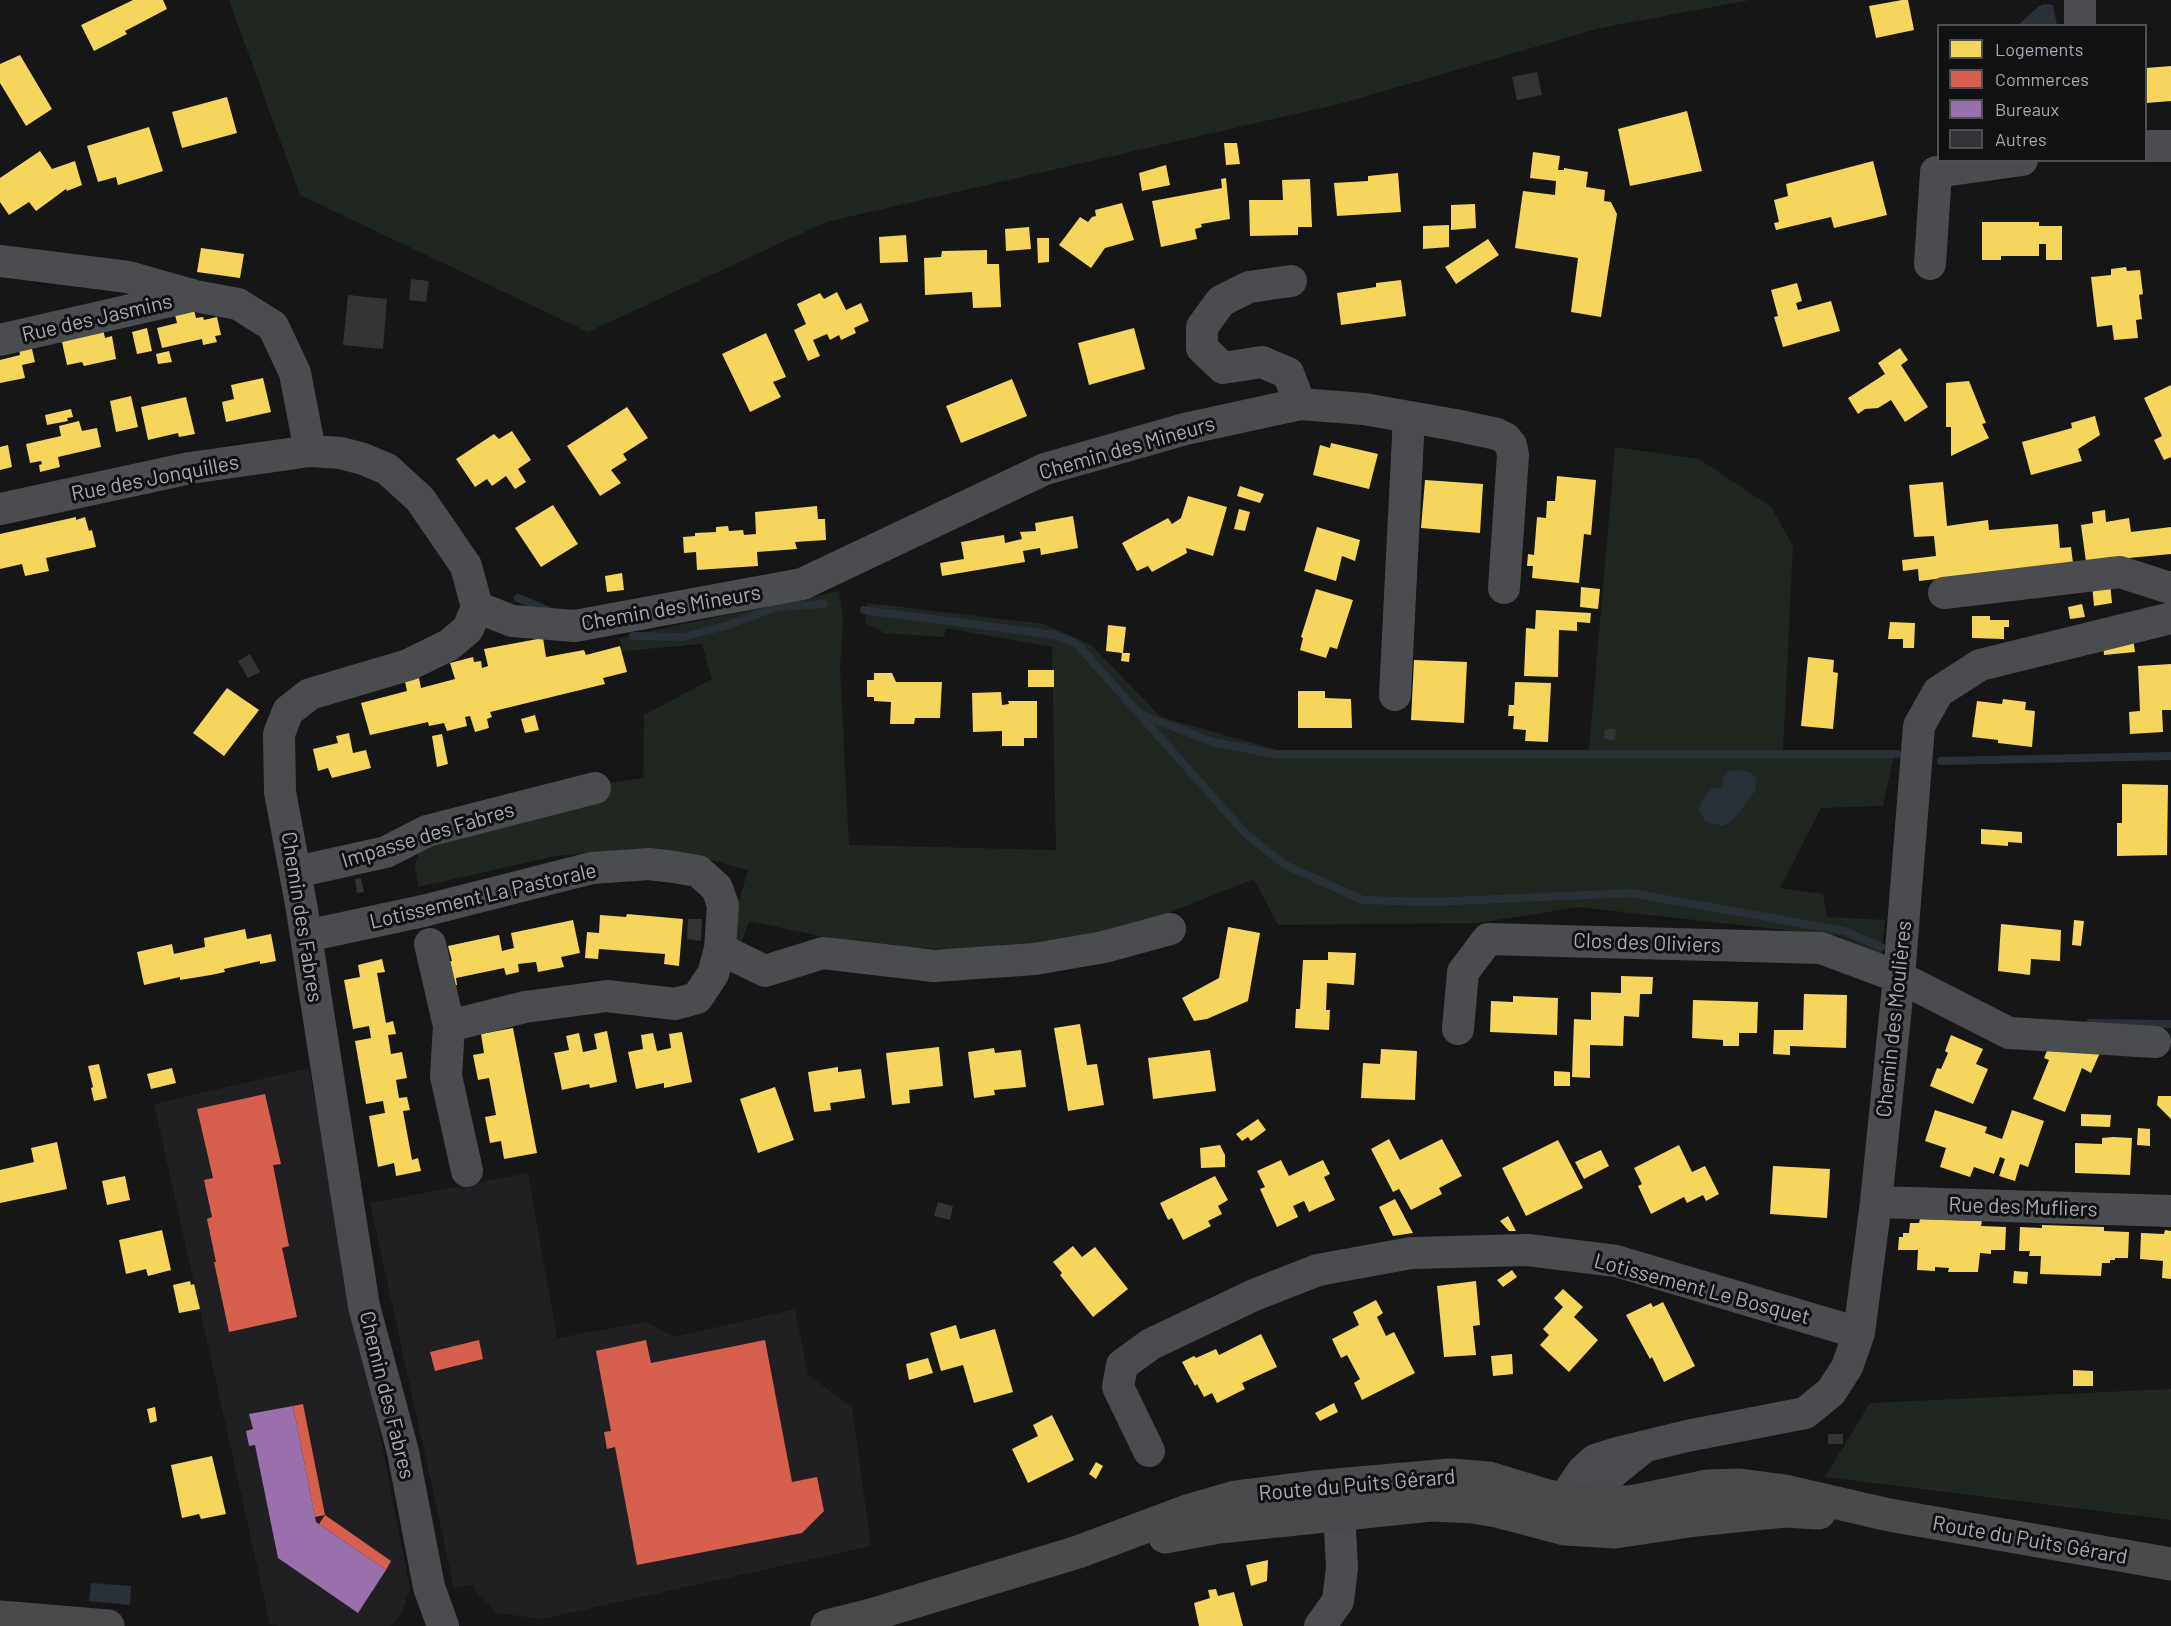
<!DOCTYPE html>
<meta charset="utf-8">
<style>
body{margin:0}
#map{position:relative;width:2171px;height:1626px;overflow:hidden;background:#161617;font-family:Barlow,sans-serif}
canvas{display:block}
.legend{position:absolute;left:1937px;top:24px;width:210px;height:138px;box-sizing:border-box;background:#111112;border:2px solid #4d4f54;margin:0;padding:8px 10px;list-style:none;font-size:18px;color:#a8abb7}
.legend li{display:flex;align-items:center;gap:12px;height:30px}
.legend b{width:30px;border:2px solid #4d4f54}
</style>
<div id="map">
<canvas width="2171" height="1626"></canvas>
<ul class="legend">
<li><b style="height:16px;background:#f6d55c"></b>Logements</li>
<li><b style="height:16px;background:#d6604d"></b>Commerces</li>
<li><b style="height:16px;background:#9970ab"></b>Bureaux</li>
<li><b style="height:16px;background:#343436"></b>Autres</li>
</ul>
</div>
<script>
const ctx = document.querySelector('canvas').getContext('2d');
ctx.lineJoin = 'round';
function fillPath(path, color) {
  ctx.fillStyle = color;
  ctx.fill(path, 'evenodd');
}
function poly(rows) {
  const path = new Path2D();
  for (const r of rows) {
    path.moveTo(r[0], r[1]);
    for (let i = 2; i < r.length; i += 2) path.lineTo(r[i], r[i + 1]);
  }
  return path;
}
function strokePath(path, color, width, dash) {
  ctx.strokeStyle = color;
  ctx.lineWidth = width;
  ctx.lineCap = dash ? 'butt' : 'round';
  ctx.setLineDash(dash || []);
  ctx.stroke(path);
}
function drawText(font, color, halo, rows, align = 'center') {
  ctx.font = font + ' Barlow,sans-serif';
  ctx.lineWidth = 6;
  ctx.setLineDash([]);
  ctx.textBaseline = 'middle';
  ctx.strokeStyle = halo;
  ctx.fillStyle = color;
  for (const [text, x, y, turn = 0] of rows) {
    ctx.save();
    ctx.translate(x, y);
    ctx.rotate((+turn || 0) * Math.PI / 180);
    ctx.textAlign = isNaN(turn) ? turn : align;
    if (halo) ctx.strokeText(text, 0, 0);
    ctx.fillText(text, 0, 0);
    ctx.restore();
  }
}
fillPath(poly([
 [309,1068,410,1589,401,1614,391,1626,281,1626,270,1624,154,1104],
 [528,1173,557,1338,646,1322,675,1337,795,1309,808,1374,852,1408,871,1546,542,1619,497,1613,478,1595,473,1584,454,1588,370,1203]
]), '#202022');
fillPath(poly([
 [229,0,1750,0,1600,28,1343,103,826,222,588,332,300,195],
 [1615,447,1699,459,1771,507,1793,546,1783,751,1899,750,1892,764,1883,806,1821,808,1780,888,1823,894,1827,917,1885,920,1881,955,1839,936,1578,907,1479,923,1278,925,1254,879,1166,914,1096,937,1001,951,866,946,749,921,740,947,734,938,733,922,748,870,675,851,620,850,556,856,418,887,415,865,419,850,604,784,643,778,644,715,712,679,702,644,623,651,619,638,839,591,843,621,840,668,849,845,1056,850,1052,647,946,628,944,637,885,633,865,623,867,603,1044,624,1091,645,1161,717,1281,751,1589,751],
 [2171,1389,2171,1520,1825,1477,1870,1403]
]), '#202721');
fillPath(poly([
 [2045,4,2053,5,2057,25,2018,25,2039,6],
 [1740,770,1750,772,1757,779,1755,791,1733,820,1723,826,1706,822,1699,811,1702,801,1711,789,1720,788,1723,784,1723,777,1729,771],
 [91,1583,131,1586,130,1605,89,1601]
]), '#2a3038');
fillPath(poly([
 [133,0,163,0,167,9,125,31,127,34,94,51,81,25],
 [1902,0,1908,0,1914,30,1876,38,1869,6],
 [20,55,52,109,26,126,0,83,0,64],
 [2171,66,2171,101,2146,103,2146,68],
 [227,97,237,133,182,148,172,112],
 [1687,111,1702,171,1630,186,1618,129],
 [149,127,163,171,118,185,116,177,98,182,87,146],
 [1224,143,1237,143,1240,164,1226,165],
 [40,151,52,169,75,161,82,185,67,191,66,189,36,211,29,202,9,215,0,202,0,178],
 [1533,152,1560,156,1558,170,1564,170,1564,168,1588,172,1586,187,1605,190,1604,201,1611,202,1617,214,1601,317,1571,312,1578,258,1515,248,1523,191,1555,195,1556,181,1530,178],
 [1873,161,1887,215,1834,228,1831,217,1776,230,1774,223,1779,222,1774,200,1788,196,1786,184],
 [1166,165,1170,185,1142,191,1139,173],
 [1398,173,1401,212,1337,216,1334,183,1368,181,1368,176],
 [1226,178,1230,219,1201,224,1202,227,1195,229,1197,239,1161,247,1152,201,1222,188,1221,179],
 [1310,179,1312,227,1298,227,1298,235,1250,236,1249,200,1283,200,1282,180],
 [1122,203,1134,240,1105,248,1091,268,1059,245,1080,217,1088,222,1092,217,1096,216,1095,210],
 [1475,204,1476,228,1451,230,1451,205],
 [1982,222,2039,222,2039,226,2062,226,2062,260,2046,260,2046,244,2039,244,2039,256,2001,256,2001,260,1982,260],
 [1449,225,1449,247,1423,249,1423,226],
 [1029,227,1031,249,1006,251,1005,229],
 [906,235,908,262,880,263,879,237],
 [1037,238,1049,238,1049,262,1038,263],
 [1488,239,1499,255,1456,284,1445,267],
 [201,248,244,254,240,278,197,272],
 [987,250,987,264,999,264,1001,307,973,308,972,292,925,295,924,258,941,257,942,251],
 [2126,267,2127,271,2140,270,2143,294,2139,295,2142,319,2136,320,2138,338,2114,340,2112,325,2097,327,2091,277,2111,275,2111,269],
 [1401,280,1406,316,1341,325,1337,293,1376,287,1376,283],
 [1797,283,1802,301,1796,303,1798,310,1831,301,1840,331,1783,347,1774,317,1778,316,1771,290],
 [837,292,846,310,861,303,869,321,854,328,856,333,841,340,839,335,830,340,827,334,813,340,820,356,808,361,794,330,806,324,797,304,820,293,824,299],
 [194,310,196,318,203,317,204,320,217,317,221,335,215,336,217,342,203,345,202,339,162,348,157,328,177,323,175,315],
 [102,324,105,338,112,336,116,359,84,366,82,362,67,365,62,342],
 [147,328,152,351,137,354,132,332],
 [1134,328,1145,369,1089,385,1078,343],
 [766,333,786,377,773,382,781,397,750,412,722,354],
 [1900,348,1908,360,1901,365,1928,407,1905,422,1891,400,1878,408,1865,409,1858,414,1848,398,1885,374,1878,363],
 [19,349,32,349,35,362,22,365,25,378,0,383,0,360,20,355],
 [169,351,172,362,158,364,156,354],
 [263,378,271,412,226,422,222,402,234,399,231,385],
 [1012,379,1027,416,961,443,946,406],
 [1969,381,1986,423,1982,424,1989,438,1951,456,1951,427,1946,427,1946,383],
 [2171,385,2171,457,2164,460,2154,440,2162,436,2144,398],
 [131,396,138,427,116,432,110,401],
 [186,397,195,434,179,437,178,433,148,440,141,407],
 [627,407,648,438,623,454,627,460,611,470,621,483,600,496,567,446],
 [71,409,73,417,67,418,68,421,47,425,45,415],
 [2095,416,2100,435,2078,449,2082,461,2031,475,2022,442,2072,428,2071,423],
 [79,421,82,431,97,428,101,447,58,457,60,467,40,472,39,465,42,464,41,461,30,463,26,444,61,436,59,426],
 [512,431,531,460,518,469,526,482,515,489,506,476,492,486,487,479,475,487,456,459,494,434,499,439],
 [1331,443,1378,454,1369,489,1313,475,1320,445,1330,448],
 [8,445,12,467,0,470,0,447],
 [1557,476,1596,480,1591,535,1584,534,1579,583,1532,578,1533,566,1527,566,1528,554,1534,555,1537,517,1546,518,1547,501,1555,501],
 [1425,480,1483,484,1480,533,1421,528],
 [1943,482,1947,526,1988,520,1989,530,2058,524,2060,548,2071,547,2073,563,1919,581,1918,569,1903,571,1902,560,1936,556,1934,536,1914,537,1909,485],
 [1240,486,1264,494,1260,503,1237,496],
 [1188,496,1227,507,1213,556,1186,548,1187,553,1152,572,1148,566,1137,571,1122,543,1168,518,1172,524,1181,518],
 [553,505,578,544,541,567,515,528],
 [817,506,818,519,825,519,826,540,795,542,797,549,757,552,758,566,697,570,696,552,684,553,683,537,695,536,695,533,716,532,716,527,728,526,729,531,743,530,744,535,756,534,755,512],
 [1239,509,1250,512,1245,531,1234,529],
 [2105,510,2106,522,2129,518,2131,532,2171,527,2171,554,2086,562,2081,525,2093,523,2092,512],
 [1073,516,1078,548,1041,555,1040,548,1023,551,1025,562,942,576,940,563,964,559,961,542,1004,535,1005,543,1022,539,1020,532,1036,531,1035,523],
 [76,517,76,520,85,517,89,531,92,530,96,547,46,558,49,571,25,576,22,564,0,569,0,534],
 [1317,527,1360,540,1355,561,1342,556,1336,581,1304,571],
 [622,573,624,590,607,592,605,576],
 [2110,583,2112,603,2094,606,2092,584],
 [1581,587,1600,589,1598,609,1580,607],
 [1316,589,1353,600,1337,649,1330,647,1326,658,1300,650,1303,638,1301,637],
 [2082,604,2085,617,2070,619,2068,607],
 [1536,610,1591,613,1590,623,1577,622,1577,631,1559,630,1558,677,1524,676,1526,628,1535,629],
 [1972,616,1990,616,1990,620,2009,620,2009,627,2004,627,2004,639,1972,638],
 [1890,622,1915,623,1914,648,1903,648,1903,639,1888,639],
 [1108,625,1126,627,1123,653,1130,653,1129,662,1121,661,1122,653,1106,651],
 [543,638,546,657,584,650,586,655,620,646,627,672,603,678,605,684,490,712,492,717,487,719,489,728,475,732,470,716,465,717,467,726,447,731,444,723,429,726,428,722,370,735,361,703,407,691,405,682,419,678,421,688,455,679,450,663,473,657,474,662,481,661,482,668,488,666,484,649],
 [2133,638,2135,652,2104,655,2103,641],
 [1808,657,1834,660,1833,672,1838,673,1833,729,1801,726],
 [1414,660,1467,662,1464,723,1411,720],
 [2171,664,2171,710,2162,710,2163,732,2130,734,2129,712,2140,711,2138,666],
 [1028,670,1054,670,1054,687,1028,687],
 [874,673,892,673,896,682,942,682,940,718,915,718,914,724,890,724,891,702,874,701,874,697,867,697,867,680,874,680],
 [1515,682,1551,683,1548,742,1525,741,1526,730,1513,729,1514,716,1508,716,1509,705,1514,705],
 [227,688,259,710,224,756,193,733],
 [1298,691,1325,691,1325,698,1351,699,1352,728,1298,728],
 [1001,692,1002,705,1009,704,1008,701,1037,701,1037,738,1024,738,1024,746,1002,746,1002,731,973,732,972,693],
 [2003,699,2026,702,2025,710,2035,711,2032,747,1998,743,1998,740,1972,737,1977,701,2002,704],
 [535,715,539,730,525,733,521,719],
 [349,733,353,753,366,750,371,768,332,778,328,768,318,771,313,749,338,743,336,736],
 [442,734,448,764,437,767,432,736],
 [2122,784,2168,785,2167,855,2117,856,2117,823,2122,823],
 [1981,829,2022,832,2022,843,2008,842,2008,846,1981,844],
 [627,914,683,919,679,966,664,964,665,954,599,949,598,959,585,958,587,932,599,933,600,915,626,917],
 [573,920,580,953,561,957,564,967,538,972,536,962,518,964,519,972,506,975,504,968,456,978,457,985,445,988,440,963,452,961,448,946,499,935,502,951,514,948,511,933],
 [2074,920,2084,921,2081,946,2072,945],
 [2001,924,2061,930,2060,961,2031,959,2030,975,1998,971],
 [1228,927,1260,933,1248,1001,1207,1019,1194,1021,1182,998,1219,978],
 [245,929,247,939,271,934,276,961,260,964,260,961,224,969,225,972,211,975,180,980,180,977,144,985,137,952,172,944,174,954,205,947,204,938],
 [1328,952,1356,953,1354,985,1327,983,1326,1010,1330,1010,1329,1030,1295,1028,1296,1009,1300,1009,1303,960,1328,960],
 [382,959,385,972,377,973,386,1023,393,1021,396,1034,388,1035,391,1054,402,1052,407,1078,396,1080,399,1098,407,1097,410,1110,403,1111,412,1160,418,1158,421,1171,396,1176,394,1163,378,1167,369,1116,385,1113,383,1101,366,1104,355,1041,371,1038,369,1026,353,1029,344,980,360,977,358,965],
 [1621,976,1653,977,1652,994,1640,994,1639,1017,1624,1016,1623,1046,1590,1045,1590,1078,1572,1077,1574,1019,1591,1020,1591,992,1621,993],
 [1804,994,1847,995,1846,1048,1790,1046,1790,1055,1773,1054,1774,1030,1803,1030],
 [1513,996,1558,998,1557,1035,1490,1032,1491,1001,1513,1002],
 [1693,1000,1758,1002,1757,1033,1739,1033,1739,1046,1723,1046,1723,1040,1692,1038],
 [1080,1024,1087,1065,1097,1064,1104,1105,1068,1111,1054,1028],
 [513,1028,537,1153,504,1159,501,1141,490,1143,485,1117,496,1115,489,1078,478,1080,473,1055,484,1053,481,1034],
 [607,1031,617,1082,590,1088,589,1084,562,1090,554,1053,569,1050,566,1036,579,1033,583,1052,597,1049,594,1034],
 [682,1032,692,1082,664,1088,664,1083,636,1089,628,1052,643,1049,641,1035,653,1033,657,1051,671,1048,669,1034],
 [1951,1035,1983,1049,1976,1064,1988,1069,1973,1104,1930,1086,1937,1068,1941,1069,1948,1053,1945,1051],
 [2049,1046,2103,1046,2091,1073,2082,1068,2065,1112,2033,1099,2049,1060,2044,1058],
 [939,1047,943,1086,909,1090,910,1103,892,1105,886,1053],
 [994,1048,995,1053,1021,1050,1026,1087,994,1090,995,1095,974,1098,968,1052],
 [1381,1049,1417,1051,1415,1100,1361,1098,1363,1063,1380,1064],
 [1210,1050,1216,1091,1153,1099,1148,1058],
 [99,1064,107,1098,94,1101,91,1088,93,1087,88,1066],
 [838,1067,838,1072,861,1069,865,1098,830,1103,831,1110,814,1112,808,1072],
 [172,1068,176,1083,151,1089,147,1074],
 [1554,1071,1570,1072,1570,1086,1554,1086],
 [775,1087,794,1140,758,1153,740,1099],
 [2158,1096,2171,1096,2171,1119,2157,1105],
 [1935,1110,1987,1127,1985,1133,2002,1139,2012,1110,2044,1121,2028,1167,2020,1164,2015,1181,1999,1176,2005,1159,2000,1157,1994,1174,1974,1167,1970,1177,1940,1167,1946,1148,1925,1141],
 [2081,1114,2111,1115,2110,1127,2081,1126],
 [1258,1119,1266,1130,1251,1141,1248,1137,1242,1141,1236,1134],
 [2138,1128,2150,1129,2150,1146,2137,1145],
 [2113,1137,2132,1138,2130,1175,2075,1173,2075,1143,2102,1144,2102,1138],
 [1389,1139,1400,1160,1442,1139,1462,1176,1439,1188,1442,1194,1411,1210,1399,1189,1393,1192,1371,1149],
 [1558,1140,1583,1188,1526,1216,1502,1168],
 [57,1142,67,1189,0,1203,0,1170,34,1162,31,1148],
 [1220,1145,1225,1155,1225,1167,1201,1168,1200,1148],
 [1679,1145,1692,1172,1705,1166,1719,1194,1706,1201,1703,1195,1687,1203,1684,1197,1651,1214,1638,1186,1642,1184,1634,1168],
 [1601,1150,1609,1166,1584,1179,1575,1162],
 [1281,1160,1289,1176,1323,1160,1330,1174,1324,1177,1335,1200,1309,1212,1304,1201,1293,1206,1298,1217,1277,1227,1260,1189,1265,1187,1257,1171],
 [1773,1166,1830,1169,1827,1218,1770,1214],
 [125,1176,130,1200,107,1205,102,1181],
 [1215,1176,1228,1200,1218,1206,1222,1214,1208,1221,1211,1226,1183,1240,1172,1218,1168,1220,1160,1203],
 [1395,1199,1413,1233,1393,1236,1379,1207],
 [1508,1216,1516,1231,1509,1231,1500,1221],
 [1920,1219,1982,1221,1981,1226,2006,1227,2005,1250,1991,1250,1991,1254,1980,1253,1978,1272,1948,1272,1949,1268,1935,1267,1935,1271,1917,1270,1918,1250,1898,1250,1899,1237,1903,1237,1903,1233,1909,1233,1910,1223,1919,1223],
 [2042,1225,2104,1227,2104,1231,2129,1232,2128,1258,2115,1258,2115,1260,2110,1260,2110,1263,2102,1263,2101,1276,2040,1274,2041,1256,2029,1256,2030,1251,2019,1251,2020,1227,2042,1228],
 [162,1230,171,1270,148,1276,146,1269,126,1274,119,1240],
 [2165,1230,2171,1231,2171,1279,2162,1278,2163,1261,2140,1259,2141,1233,2164,1234],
 [1073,1246,1082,1257,1095,1247,1128,1289,1093,1317,1060,1275,1062,1273,1053,1262],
 [1512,1270,1517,1277,1503,1287,1497,1280],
 [2014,1271,2028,1272,2027,1284,2013,1283],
 [190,1281,191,1285,194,1284,200,1309,179,1313,173,1285],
 [1476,1281,1480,1325,1473,1326,1476,1355,1444,1357,1437,1286],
 [1563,1289,1583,1307,1574,1317,1598,1340,1569,1372,1540,1345,1549,1335,1543,1329,1563,1307,1554,1298],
 [1376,1300,1383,1313,1377,1317,1386,1336,1394,1332,1415,1373,1362,1400,1354,1383,1360,1379,1347,1355,1341,1358,1332,1339,1359,1325,1353,1312],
 [1663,1302,1695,1366,1664,1382,1652,1357,1650,1359,1626,1315,1651,1303,1653,1307],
 [956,1325,960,1339,995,1329,1013,1392,974,1403,963,1365,941,1371,930,1333],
 [1261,1334,1277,1367,1242,1383,1245,1389,1217,1403,1212,1393,1204,1397,1197,1384,1195,1386,1182,1362,1194,1356,1196,1358,1216,1349,1219,1355],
 [1512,1354,1513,1374,1493,1376,1491,1356],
 [928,1358,933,1373,909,1380,906,1364],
 [2073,1370,2093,1371,2093,1386,2073,1386],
 [1334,1403,1338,1412,1320,1421,1315,1413],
 [155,1407,157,1421,150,1423,147,1409],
 [1052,1415,1074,1460,1028,1483,1012,1449,1038,1436,1033,1425],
 [212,1456,226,1514,201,1519,199,1514,182,1518,171,1465],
 [1096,1462,1103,1466,1096,1479,1089,1474],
 [1268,1560,1267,1581,1251,1586,1246,1565],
 [1216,1589,1218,1596,1234,1592,1243,1626,1199,1626,1194,1603,1210,1598,1208,1590]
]), '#f6d55c');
fillPath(poly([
 [265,1094,281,1164,273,1165,289,1246,282,1248,297,1317,229,1332,214,1262,216,1262,207,1219,212,1217,204,1180,213,1178,197,1109],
 [479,1340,483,1359,435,1371,430,1352],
 [646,1340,651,1363,765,1340,792,1482,817,1477,824,1511,802,1533,637,1565,615,1447,607,1449,604,1432,611,1431,596,1351],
 [303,1404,325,1515,391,1561,386,1570,319,1524,325,1515,315,1517,293,1406]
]), '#d6604d');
fillPath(poly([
 [293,1406,316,1522,386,1570,358,1613,278,1558,255,1445,249,1446,246,1431,253,1429,249,1414]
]), '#9970ab');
strokePath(poly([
 [518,598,549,611],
 [864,610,1055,635,1077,644,1245,833,1285,865,1363,900,1431,902,1631,893,1845,931,1881,947],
 [633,636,683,637,725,626,777,607,824,604],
 [1142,715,1213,742,1273,754,1897,754],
 [1941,761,2171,756],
 [2090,1023,2171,1024]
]), '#2a3038', 8);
fillPath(poly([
 [1537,72,1542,95,1517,100,1512,77],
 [411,279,429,281,426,302,409,300],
 [348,295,387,299,383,349,343,345],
 [250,654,260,672,248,678,238,661],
 [1605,729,1616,729,1615,740,1604,739],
 [361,878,364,892,357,893,355,879],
 [688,919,702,919,701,941,687,939],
 [938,1202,953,1206,950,1220,934,1216],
 [1828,1434,1843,1434,1843,1444,1828,1444]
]), '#343436');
strokePath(poly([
 [2080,26,2080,0],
 [2146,146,2171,146],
 [0,261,128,277,195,296,238,304,273,326,295,373,310,451],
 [1930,264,1936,172,2022,160],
 [1291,281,1249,287,1221,301,1202,327,1202,348,1223,368,1262,362,1288,373,1300,404],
 [0,340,192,296],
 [0,509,190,468,310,451,341,453,363,459,387,469,420,499,466,566,477,607,468,629,449,645,408,665,310,694,288,711,279,734,280,792,301,904,364,1306,403,1452,429,1587,443,1626],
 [1944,593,2120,572,2167,587,2171,587],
 [477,607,512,621,575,626,802,584,1045,469,1185,429,1300,404,1364,409,1455,425,1497,434,1505,438,1511,445,1513,455,1504,588],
 [1395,695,1409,417],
 [296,872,386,852,427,831,595,788],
 [306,936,423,911,592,868,649,864,674,867,698,871,717,888,723,905,720,949,713,974,697,998,675,1004,607,996,525,1007,449,1026],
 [430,944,449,1026,446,1076,467,1171],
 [720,949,765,971,823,953,934,966,1035,959,1104,947,1170,929],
 [1458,1029,1463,972,1488,939,1821,948,1899,977,2009,1033,2155,1042],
 [1876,1202,2171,1211],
 [1644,1447,1613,1472,1589,1502,1574,1530,1571,1514,1572,1487,1582,1472,1595,1460,1617,1453,1687,1436,1805,1413,1831,1392,1847,1367,1859,1333,1876,1202,1899,977,1919,726,1938,692,1980,665,2171,618],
 [1149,1451,1118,1387,1122,1365,1151,1344,1254,1295,1318,1270,1411,1253,1528,1250,1616,1261,1859,1333],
 [1320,1626,1338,1601,1342,1568,1338,1489]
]), '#4b4c4f', 32);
strokePath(poly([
 [1165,1537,1219,1527,1431,1505,1473,1507,1497,1511,1565,1529,1615,1532,1696,1520,1784,1511,1819,1513],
 [0,1617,108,1626],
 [827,1626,871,1615,1078,1552,1190,1510,1235,1497,1314,1487,1450,1475,1489,1478,1548,1496,1589,1502,1631,1502,1708,1486,1740,1485,1785,1491,1889,1515,2171,1564]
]), '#4a4a4d', 33);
drawText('21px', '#a8abb7', '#111112', [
 ["Rue des Jasmins",97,318,-13],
 ["Chemin des Mineurs",1127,448,-16],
 ["Rue des Jonquilles",155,478,-11],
 ["Chemin des Mineurs",671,608,-10],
 ["Impasse des Fabres",428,835,-17],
 ["Lotissement La Pastorale",483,896,-13],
 ["Chemin des Fabres",302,917,81],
 ["Clos des Oliviers",1647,943,2],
 ["Chemin des Moulières",1894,1019,-84],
 ["Rue des Mufliers",2023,1207,2],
 ["Lotissement Le Bosquet",1702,1289,15],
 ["Chemin des Fabres",387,1395,76],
 ["Route du Puits Gérard",1357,1485,-5],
 ["Route du Puits Gérard",2030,1540,10]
]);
</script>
